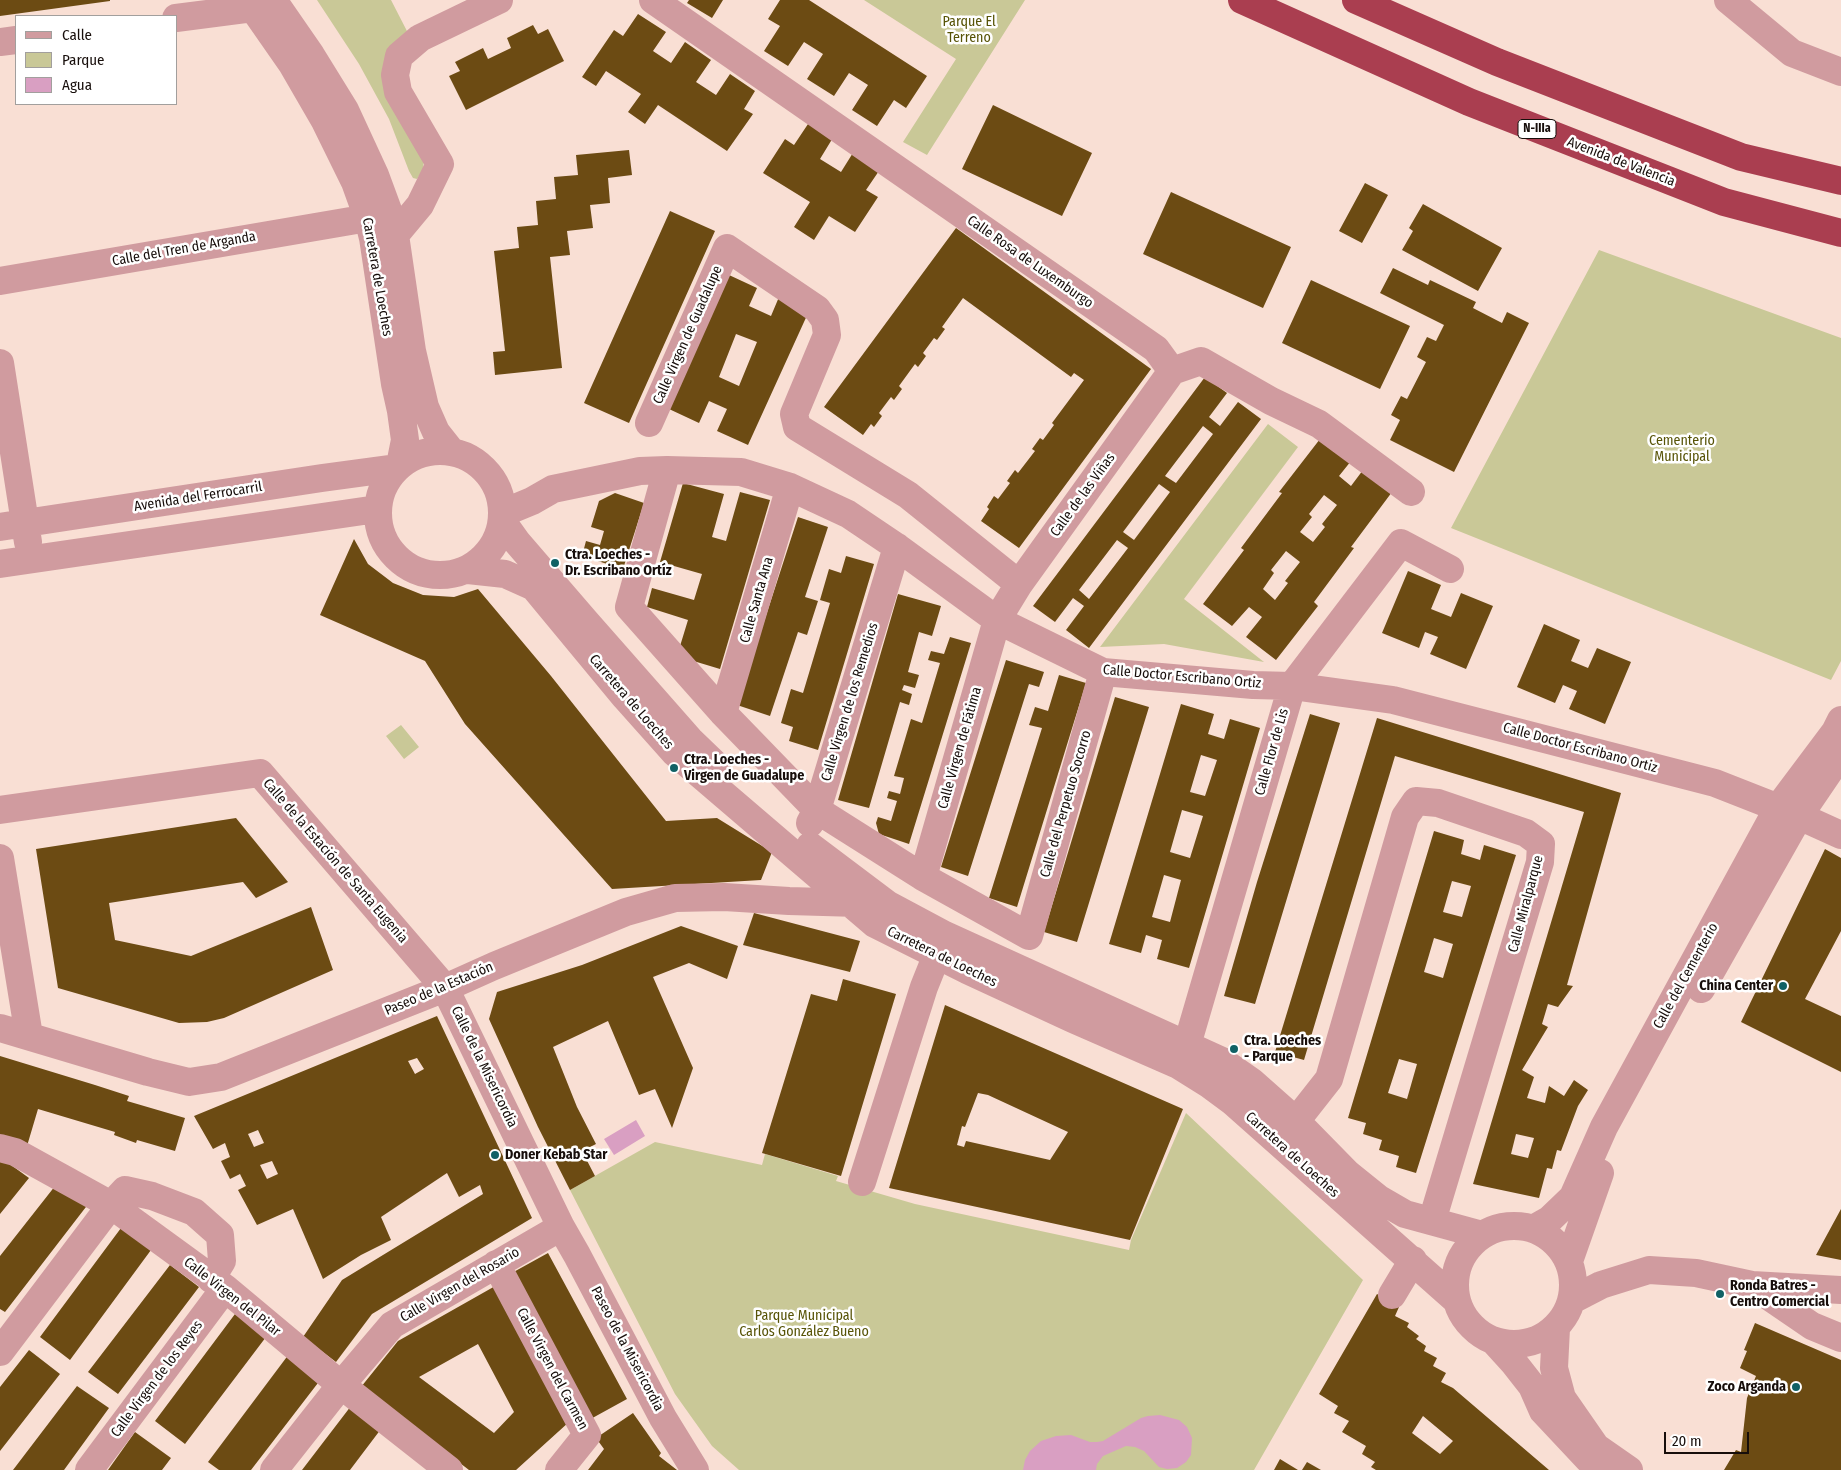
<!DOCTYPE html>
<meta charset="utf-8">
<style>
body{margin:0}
#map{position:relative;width:1841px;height:1470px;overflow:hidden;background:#f9dfd4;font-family:"Fira Sans Condensed",sans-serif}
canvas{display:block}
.legend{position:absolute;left:15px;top:15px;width:162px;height:90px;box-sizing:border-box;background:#fff;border:1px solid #a29f9d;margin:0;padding:6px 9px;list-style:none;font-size:15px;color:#170e0b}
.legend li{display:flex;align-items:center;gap:10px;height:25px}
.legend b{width:25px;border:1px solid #a29f9d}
.scale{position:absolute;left:1664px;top:1432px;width:85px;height:22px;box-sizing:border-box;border:2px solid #170e0b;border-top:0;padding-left:6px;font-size:15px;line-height:18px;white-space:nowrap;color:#170e0b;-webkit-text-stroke:4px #fff;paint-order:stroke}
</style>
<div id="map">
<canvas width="1841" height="1470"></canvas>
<ul class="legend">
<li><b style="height:6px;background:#d09b9f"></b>Calle</li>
<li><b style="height:14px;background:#c9c897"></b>Parque</li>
<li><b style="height:14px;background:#d99fc2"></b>Agua</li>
</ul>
<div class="scale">20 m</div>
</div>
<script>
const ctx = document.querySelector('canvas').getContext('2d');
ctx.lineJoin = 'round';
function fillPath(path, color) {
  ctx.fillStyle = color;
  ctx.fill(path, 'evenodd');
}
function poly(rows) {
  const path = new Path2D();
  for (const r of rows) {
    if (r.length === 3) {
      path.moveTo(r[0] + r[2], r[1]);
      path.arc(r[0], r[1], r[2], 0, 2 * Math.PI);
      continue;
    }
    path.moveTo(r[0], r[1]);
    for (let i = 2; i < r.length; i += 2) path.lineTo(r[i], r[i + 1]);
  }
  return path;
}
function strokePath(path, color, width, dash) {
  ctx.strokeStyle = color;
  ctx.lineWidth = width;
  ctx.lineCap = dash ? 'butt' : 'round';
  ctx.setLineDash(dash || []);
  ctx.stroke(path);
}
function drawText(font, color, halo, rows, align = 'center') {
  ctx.font = font + ' "Fira Sans Condensed",sans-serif';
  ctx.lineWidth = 5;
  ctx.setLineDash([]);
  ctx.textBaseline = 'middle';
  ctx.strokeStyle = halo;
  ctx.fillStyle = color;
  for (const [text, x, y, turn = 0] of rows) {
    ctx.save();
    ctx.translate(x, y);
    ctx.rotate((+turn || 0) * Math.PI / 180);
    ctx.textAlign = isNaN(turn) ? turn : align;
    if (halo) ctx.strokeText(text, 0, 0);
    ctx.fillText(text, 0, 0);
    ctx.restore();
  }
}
fillPath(poly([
 [317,0,391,0,409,35,398,44,424,160,423,170,417,179,413,178,409,171,389,119,359,64],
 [864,0,1025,0,927,155,903,142,956,59],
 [1599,250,1841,338,1841,661,1831,680,1451,528],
 [1268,424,1298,447,1184,599,1264,662,1164,644,1100,647],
 [401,725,419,747,404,759,386,736],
 [1186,1113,1363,1280,1254,1470,739,1470,712,1446,675,1394,570,1190,655,1142,762,1165,765,1154,838,1176,836,1181,915,1204,1129,1250,1131,1240]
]), '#c9c897');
fillPath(poly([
 [636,1120,645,1136,614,1155,604,1139],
 [1160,1415,1179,1420,1187,1427,1192,1438,1191,1455,1186,1462,1177,1468,1167,1469,1159,1467,1144,1451,1135,1447,1126,1446,1103,1456,1097,1464,1096,1470,1023,1470,1025,1460,1030,1451,1041,1441,1056,1436,1071,1435,1090,1442,1097,1442,1103,1441,1141,1418,1148,1416]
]), '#d99fc2');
fillPath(poly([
 [0,0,110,0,110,1,0,16],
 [689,0,723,0,712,18,687,3],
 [780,0,809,0,927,76,906,108,894,100,877,126,852,110,868,85,849,73,834,96,807,79,823,54,804,42,788,66,764,51,780,26,768,19],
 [638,14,666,32,653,51,671,63,685,42,711,60,696,82,716,95,730,74,755,91,744,109,753,114,727,151,658,105,645,124,628,112,641,94,606,71,596,86,582,77,614,30,623,36],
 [533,25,538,34,548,29,564,61,466,110,449,76,460,71,455,62,483,48,488,59,511,48,507,38],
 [993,105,1092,153,1062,216,962,169],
 [810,121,834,136,820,159,841,172,856,148,883,165,866,190,878,197,855,232,829,216,814,240,794,227,810,202,763,173,785,139,794,145],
 [629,150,632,175,608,178,610,203,590,205,593,228,567,231,570,255,550,257,562,368,495,375,493,352,505,351,494,251,519,248,517,227,538,225,536,201,556,199,554,177,578,175,576,155],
 [1365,183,1388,195,1362,243,1339,231],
 [1171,192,1291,247,1263,308,1143,254],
 [1423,204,1502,248,1478,291,1402,250,1413,231,1409,228],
 [670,211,715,231,629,423,584,403],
 [956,228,1151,369,1019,548,981,521,989,509,987,507,994,496,998,499,1010,483,1007,481,1015,470,1018,473,1035,451,1032,449,1040,438,1043,440,1054,425,1052,423,1084,380,1074,373,1071,377,963,298,942,327,945,329,937,340,934,338,923,353,926,356,918,367,915,364,899,386,902,389,894,400,891,397,879,413,882,416,874,427,871,424,863,435,824,407],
 [1393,268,1428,285,1430,280,1476,302,1473,308,1502,323,1507,312,1529,323,1454,472,1390,440,1400,420,1391,415,1401,396,1407,399,1426,362,1417,357,1427,337,1436,341,1444,325,1380,293],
 [729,275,757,288,749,306,771,316,779,297,809,311,748,445,717,431,727,409,709,401,699,423,669,409],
 [736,334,757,342,739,386,719,377],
 [1311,280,1410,326,1380,389,1282,343],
 [1205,377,1227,393,1209,417,1220,426,1238,402,1261,419,1089,648,1066,630,1084,606,1073,598,1055,622,1033,606],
 [1203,426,1213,434,1176,483,1165,476],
 [1159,484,1170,492,1134,540,1123,532],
 [1117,540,1128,548,1089,599,1079,590],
 [1320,439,1351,461,1339,476,1351,486,1363,470,1392,492,1351,547,1354,548,1314,602,1318,606,1276,660,1246,637,1262,617,1249,607,1232,626,1203,604,1244,550,1241,548,1282,493,1279,492],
 [1324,495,1337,505,1322,524,1325,527,1313,542,1300,532,1312,517,1309,514],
 [1286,551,1300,562,1285,581,1288,583,1275,600,1263,589,1274,573,1271,570],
 [683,483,724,494,712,537,726,541,740,492,770,500,720,669,677,656,688,620,647,607,652,588,694,600,702,574,660,562],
 [615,493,644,503,623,569,582,556,586,541,600,545,604,531,591,527,599,501],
 [798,517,828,527,805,597,818,601,807,635,798,632,770,716,737,705],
 [354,539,368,564,393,583,423,595,454,597,478,589,551,676,666,821,717,818,772,852,761,880,612,889,465,724,425,661,320,615],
 [846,556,874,564,818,750,789,741,793,727,781,723,791,689,803,693,830,603,820,600,829,569,841,573],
 [1408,571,1441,585,1431,609,1451,617,1461,593,1493,606,1466,669,1430,654,1438,637,1425,632,1419,648,1382,633],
 [898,594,941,606,932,636,919,632,908,672,919,675,915,688,904,685,902,690,912,694,909,705,900,702,869,808,838,800],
 [1544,624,1580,640,1571,661,1588,668,1597,648,1631,662,1605,724,1569,709,1577,691,1563,685,1555,703,1517,687],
 [950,637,971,643,909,844,879,834,876,823,878,817,891,821,897,801,887,798,889,791,900,794,904,778,894,776,911,719,922,723,940,663,928,660,931,651,944,654],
 [1006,660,1044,672,1039,687,1029,684,968,876,941,867],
 [1059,675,1086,683,1017,907,989,898,1042,728,1029,725,1035,707,1048,711],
 [1115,697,1149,707,1077,942,1044,932],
 [1181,704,1214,714,1208,734,1224,739,1230,719,1260,728,1189,968,1157,959,1162,940,1146,935,1141,953,1109,944],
 [1201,755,1217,760,1205,796,1190,792],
 [1182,810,1203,816,1190,858,1170,852],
 [1164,875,1181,880,1170,922,1152,917],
 [1310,714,1340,723,1255,1004,1224,996,1257,882],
 [1377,718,1621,793,1567,985,1573,986,1558,1007,1548,1004,1542,1024,1548,1027,1522,1070,1534,1077,1527,1098,1545,1103,1549,1086,1564,1096,1574,1080,1588,1090,1578,1106,1561,1151,1557,1150,1552,1169,1547,1168,1539,1198,1473,1184,1584,812,1395,756,1304,1060,1275,1052],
 [1516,1134,1534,1138,1528,1158,1511,1154],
 [236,818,288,882,256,898,243,882,109,903,115,940,191,956,311,907,333,970,224,1018,207,1022,179,1023,58,988,36,849],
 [1434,831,1464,840,1461,854,1480,860,1484,845,1516,855,1416,1173,1396,1167,1399,1156,1379,1150,1382,1140,1363,1134,1366,1123,1348,1118],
 [1452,881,1471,886,1462,917,1443,912],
 [1434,938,1453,944,1443,978,1424,972],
 [1399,1059,1417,1064,1407,1099,1388,1093],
 [1825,849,1841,858,1841,931,1805,999,1841,1016,1841,1072,1741,1022],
 [754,913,860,941,850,972,743,945],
 [681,926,738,946,727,979,689,963,653,977,693,1068,672,1128,655,1089,639,1095,608,1021,553,1047,577,1107,596,1144,582,1151,595,1176,570,1190,538,1127,489,1019,497,992,582,965],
 [843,979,896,994,841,1176,762,1153,811,994,837,1001],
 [945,1005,1183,1109,1130,1240,889,1188],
 [978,1093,988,1095,1068,1132,1050,1160,966,1141,964,1147,957,1145,962,1126,965,1127],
 [437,1016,532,1218,372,1314,336,1362,303,1337,342,1280,483,1194,480,1185,459,1197,447,1173,381,1217,391,1240,361,1255,323,1279,293,1209,257,1225,238,1190,246,1186,240,1174,230,1179,221,1161,230,1157,225,1143,213,1149,194,1116],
 [417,1058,424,1069,415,1074,408,1061],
 [258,1130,264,1143,254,1147,248,1134],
 [272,1161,278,1174,267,1179,260,1165],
 [0,1056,95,1085,129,1096,127,1101,185,1118,175,1151,137,1140,136,1143,114,1135,115,1132,38,1109,27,1146,0,1138],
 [0,1157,29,1178,0,1214],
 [59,1181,89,1203,5,1312,0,1309,0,1256],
 [1841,1209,1841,1260,1816,1255],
 [121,1228,151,1250,70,1360,40,1337],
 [548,1253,627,1399,587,1421,510,1274],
 [170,1265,199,1287,118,1394,88,1372],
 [497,1285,569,1422,516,1470,469,1470,361,1387,398,1341],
 [478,1344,514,1412,494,1433,419,1377],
 [1377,1294,1399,1307,1395,1316,1409,1323,1407,1327,1419,1336,1416,1339,1426,1346,1424,1351,1437,1358,1433,1366,1446,1373,1441,1382,1453,1388,1549,1470,1376,1470,1371,1467,1375,1462,1362,1454,1366,1446,1342,1432,1349,1421,1334,1413,1338,1406,1319,1394],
 [1423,1416,1453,1441,1440,1454,1412,1433],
 [235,1314,266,1337,185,1444,155,1421],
 [1755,1323,1841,1360,1841,1470,1724,1470,1736,1450,1741,1452,1747,1398,1756,1376,1740,1368,1747,1351,1744,1350],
 [29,1350,60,1374,0,1451,0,1387],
 [289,1354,321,1379,251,1470,219,1470,208,1462],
 [77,1386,109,1408,64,1470,13,1470],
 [351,1406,381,1429,350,1470,302,1470],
 [633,1413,661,1453,659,1456,677,1470,588,1470,604,1449,596,1438],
 [135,1432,171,1458,162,1470,108,1470],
 [1280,1459,1298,1470,1274,1470],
 [1307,1462,1321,1470,1302,1470]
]), '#6c4b13');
strokePath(poly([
 [245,0,253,8,292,64,325,121,355,182,368,218,373,238,395,384,401,411,405,440,400,465],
 [273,0,311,55,345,110,375,175,389,213,395,235,412,351,425,407,436,432,451,451],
 [653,0,1156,349,1172,371],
 [1728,0,1792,53,1841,72],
 [176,18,253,8],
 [0,42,16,40],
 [395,235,420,205,440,164,398,92,395,75,399,56,420,38,499,0],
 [0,281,368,218],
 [0,363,28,542],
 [1172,371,1201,361,1271,401,1319,424,1411,492],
 [649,423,727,248,817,309,825,320,827,335,794,414,797,427,908,495,1019,584],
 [440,513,62],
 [667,470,629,607,723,713,817,810,923,877,1029,936,1103,672],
 [503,513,532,501,553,489,640,471,667,470,741,472,790,487,848,514,897,547,997,620,1103,672,1253,685,1292,686,1393,700,1715,783,1799,816,1841,835],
 [502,521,517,542,586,622,690,740,717,766],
 [0,527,322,478,396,468],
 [0,564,377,509],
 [468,570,505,574,534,587,625,697,674,752,875,924,967,970,1073,1019,1178,1065,1210,1085,1233,1102,1456,1300],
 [723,713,790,487],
 [0,810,260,773,445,988,561,1227,577,1255,663,1418,695,1470],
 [810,823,817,810,897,547],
 [810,846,887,904,945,935,1222,1061,1252,1082,1296,1121,1348,1174,1379,1199,1405,1214,1482,1235],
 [0,858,29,1036],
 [923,877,997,620,1019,584,1172,371],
 [1701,989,1799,816,1841,754],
 [0,1028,148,1072,189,1082,221,1077,445,988,494,966,626,912,675,898,724,897,789,901,858,903],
 [1187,1045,1292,686,1401,543,1450,569],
 [1296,1121,1329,1079,1405,817,1416,801,1438,803,1526,833,1541,844,1540,862,1432,1221],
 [0,1148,15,1152,111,1205,225,1288,341,1385,449,1470],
 [862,1182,924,987,944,937],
 [1514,1285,59],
 [1533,1229,1549,1220,1573,1197,1604,1127,1778,808,1835,732,1841,720],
 [1569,1261,1600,1173],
 [496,1264,587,1435,559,1470],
 [1752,1285,1812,1326,1841,1338],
 [1392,1295,1413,1260],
 [1572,1300,1601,1285,1649,1270,1696,1273,1752,1285,1841,1290],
 [1556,1328,1554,1368,1562,1398,1596,1447,1629,1470],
 [1494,1341,1514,1363,1532,1386,1543,1411,1588,1459,1605,1470],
 [0,1352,111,1205,125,1190,152,1196,194,1212,220,1235,222,1261,211,1279],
 [89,1470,225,1288],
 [274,1470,341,1385,392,1325,561,1227]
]), '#d09b9f', 28);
strokePath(poly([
 [1242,0,1469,102,1724,202,1841,233],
 [1356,0,1497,62,1741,157,1841,181]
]), '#aa3e50', 28);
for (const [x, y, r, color] of [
 [555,563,5,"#106165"],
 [674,768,5,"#106165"],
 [1783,986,5,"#106165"],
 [1234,1049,5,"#106165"],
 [495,1155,5,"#106165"],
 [1720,1294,5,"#106165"],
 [1796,1387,5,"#106165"]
]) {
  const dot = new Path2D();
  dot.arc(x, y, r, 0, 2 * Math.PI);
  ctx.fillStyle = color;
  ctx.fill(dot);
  strokePath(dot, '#fff', 2);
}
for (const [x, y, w] of [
 [1537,129,38]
]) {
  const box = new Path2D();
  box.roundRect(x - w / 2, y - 9.5, w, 19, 4);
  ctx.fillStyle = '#fff';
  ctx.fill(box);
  strokePath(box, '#170e0b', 1);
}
drawText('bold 12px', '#170e0b', null, [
 ["N-IIIa",1537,129]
]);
drawText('14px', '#575306', '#fff', [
 ["Parque El",969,22],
 ["Terreno",969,38],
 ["Cementerio",1682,441],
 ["Municipal",1682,457],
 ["Parque Municipal",804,1316],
 ["Carlos González Bueno",804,1332]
]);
drawText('14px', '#170e0b', '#fff', [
 ["Avenida de Valencia",1621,162,21],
 ["Calle del Tren de Arganda",184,249,-10],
 ["Calle Rosa de Luxemburgo",1030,262,35],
 ["Carretera de Loeches",377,277,80],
 ["Calle Virgen de Guadalupe",688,335,-66],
 ["Calle de las Viñas",1083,495,-54],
 ["Avenida del Ferrocarril",198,497,-9],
 ["Calle Santa Ana",757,600,-74],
 ["Calle Doctor Escribano Ortiz",1182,677,5],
 ["Carretera de Loeches",631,702,49],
 ["Calle Virgen de los Remedios",850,702,-73],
 ["Calle Virgen de Fátima",960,748,-74],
 ["Calle Doctor Escribano Ortiz",1580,748,15],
 ["Calle Flor de Lis",1272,752,-74],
 ["Calle del Perpetuo Socorro",1066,804,-74],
 ["Calle de la Estación de Santa Eugenia",335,861,49],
 ["Calle Miralparque",1526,904,-75],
 ["Carretera de Loeches",942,957,26],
 ["Calle del Cementerio",1686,976,-61],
 ["Paseo de la Estación",439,989,-23],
 ["Calle de la Misericordia",484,1067,64],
 ["Carretera de Loeches",1292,1155,42],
 ["Calle Virgen del Rosario",460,1285,-30],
 ["Calle Virgen del Pilar",232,1297,38],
 ["Paseo de la Misericordia",627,1349,62],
 ["Calle Virgen del Carmen",552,1369,62],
 ["Calle Virgen de los Reyes",157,1379,-53]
]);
drawText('bold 14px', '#170e0b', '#fff', [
 ["Ctra. Loeches -",565,555],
 ["Dr. Escribano Ortíz",565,571],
 ["Ctra. Loeches -",684,760],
 ["Virgen de Guadalupe",684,776],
 ["China Center",1773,986,"right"],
 ["Ctra. Loeches",1244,1041],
 ["- Parque",1244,1057],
 ["Doner Kebab Star",505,1155],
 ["Ronda Batres -",1730,1286],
 ["Centro Comercial",1730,1302],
 ["Zoco Arganda",1786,1387,"right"]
], 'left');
</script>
